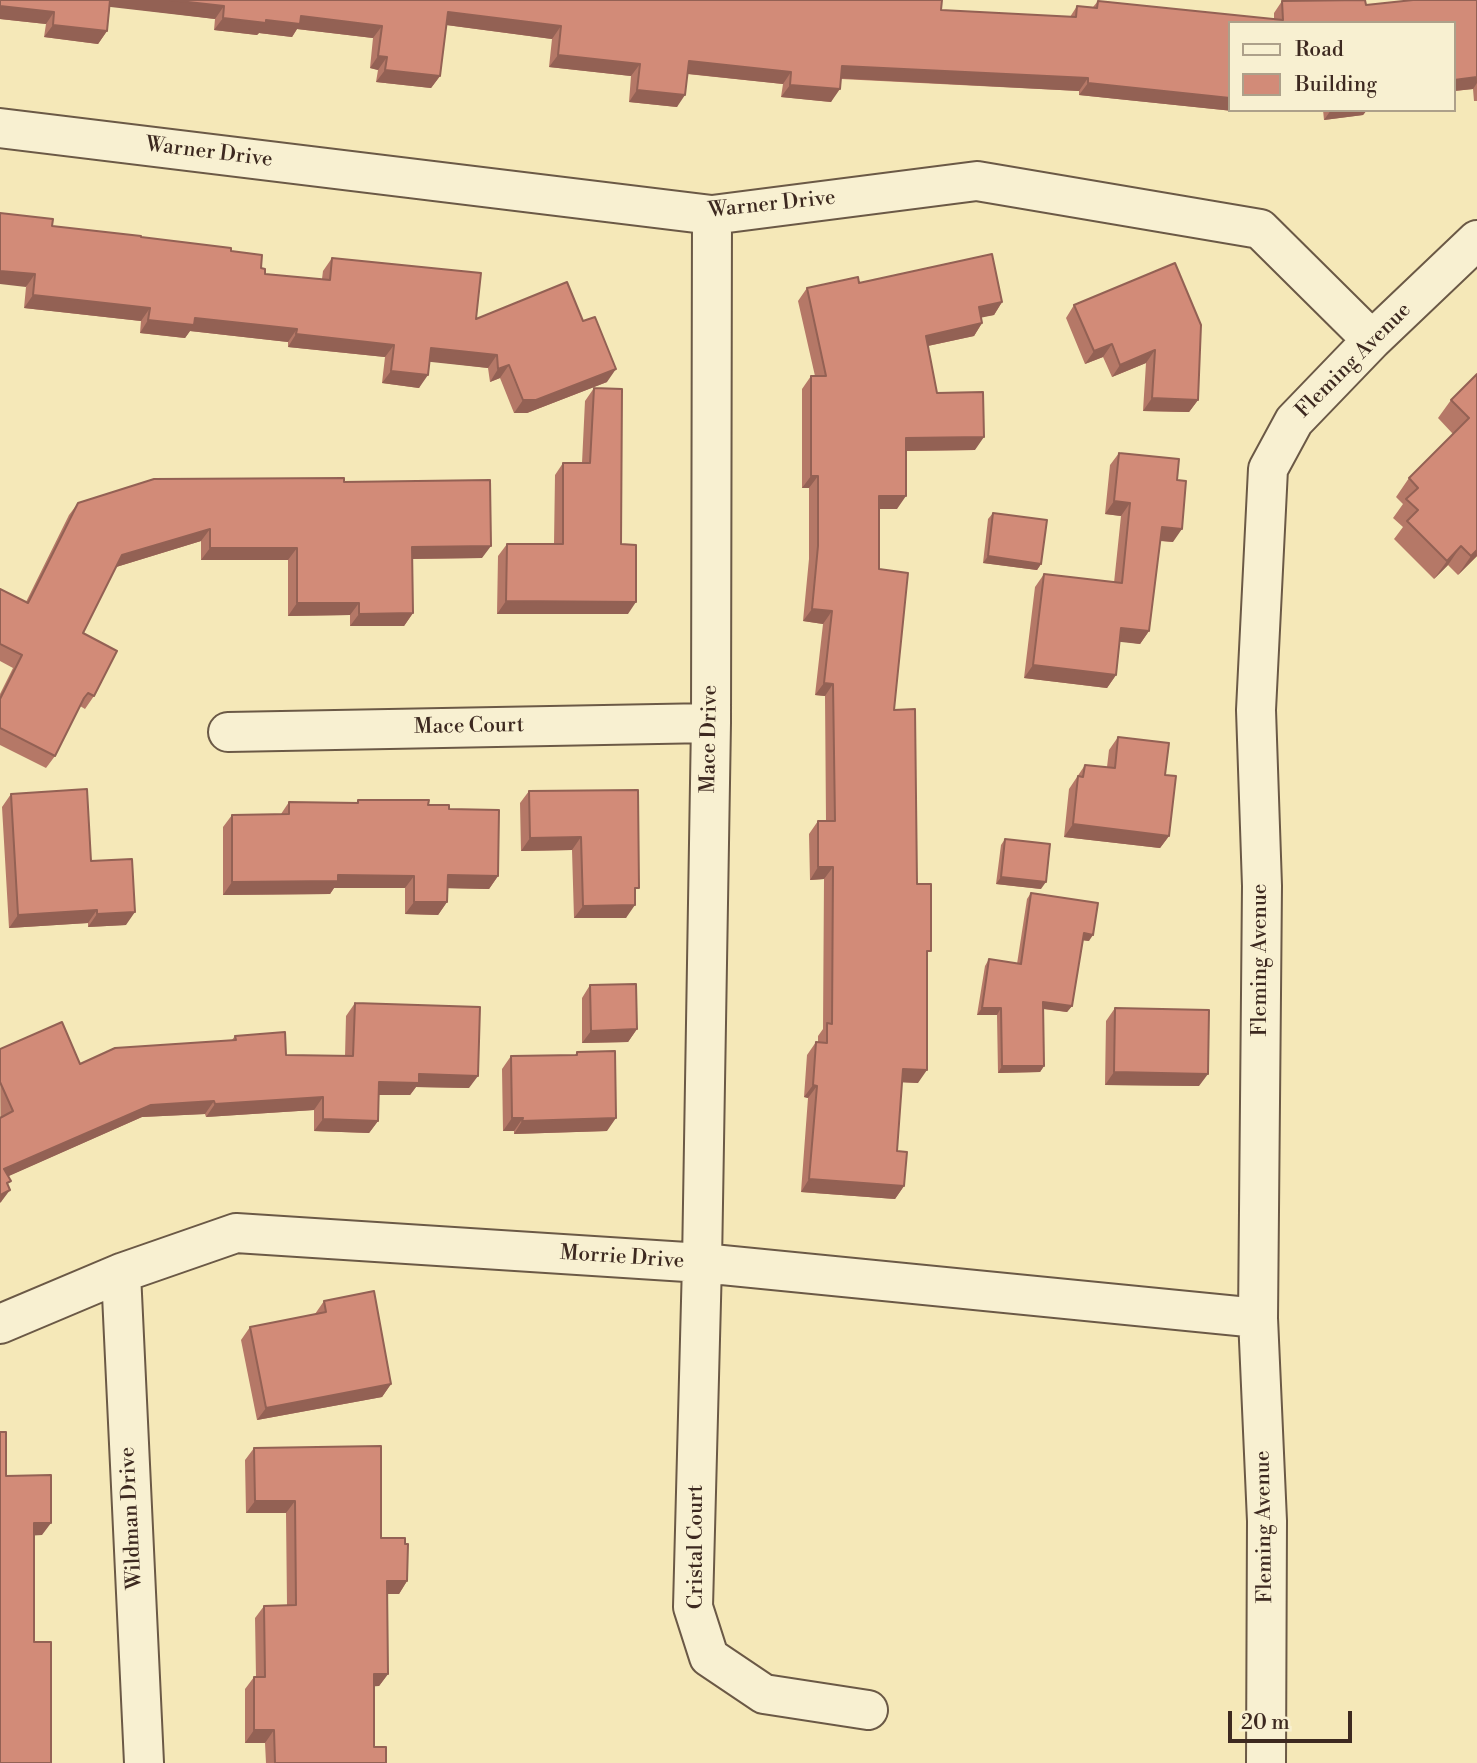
<!DOCTYPE html>
<style>
body{margin:0}
#map{position:relative;width:1477px;height:1763px;overflow:hidden;background:#f5e8b8;font-family:"Libre Bodoni",serif}
canvas{display:block}
.legend{position:absolute;left:1228px;top:21px;width:228px;height:91px;box-sizing:border-box;background:#f8f0d1;border:2px solid #ada08a;margin:0;padding:9px 12px;list-style:none;font-size:21px;color:#3d2920}
.legend li{display:flex;align-items:center;gap:14px;height:35px}
.legend b{width:35px;border:2px solid #ada08a}
.scale{position:absolute;left:1228px;top:1711px;width:124px;height:32px;box-sizing:border-box;border:4px solid #3d2920;border-top:0;padding-left:9px;font-size:21px;line-height:24px;white-space:nowrap;color:#3d2920;-webkit-text-stroke:5px #f8f0d1;paint-order:stroke}
</style>
<div id="map">
<canvas width="1477" height="1763"></canvas>
<ul class="legend">
<li><b style="height:9px;background:#f8f0d1"></b>Road</li>
<li><b style="height:19px;background:#d28b78"></b>Building</li>
</ul>
<div class="scale">20 m</div>
</div>
<script>
const ctx = document.querySelector('canvas').getContext('2d');
ctx.lineJoin = 'round';
function poly(rows) {
  const path = new Path2D();
  for (const r of rows) {
    path.moveTo(r[0], r[1]);
    for (let i = 2; i < r.length; i += 2) path.lineTo(r[i], r[i + 1]);
  }
  return path;
}
function strokePath(path, color, width, dash) {
  ctx.strokeStyle = color;
  ctx.lineWidth = width;
  ctx.lineCap = dash ? 'butt' : 'round';
  ctx.setLineDash(dash || []);
  ctx.stroke(path);
}
function fillPath(path, color) {
  ctx.fillStyle = color;
  ctx.fill(path, 'evenodd');
}
function drawText(font, color, halo, rows, align = 'center') {
  ctx.font = font + ' "Libre Bodoni",serif';
  ctx.lineWidth = 5;
  ctx.setLineDash([]);
  ctx.textBaseline = 'middle';
  ctx.strokeStyle = halo;
  ctx.fillStyle = color;
  for (const [text, x, y, turn = 0] of rows) {
    ctx.save();
    ctx.translate(x, y);
    ctx.rotate((+turn || 0) * Math.PI / 180);
    ctx.textAlign = isNaN(turn) ? turn : align;
    if (halo) ctx.strokeText(text, 0, 0);
    ctx.fillText(text, 0, 0);
    ctx.restore();
  }
}
const minor = poly([
 [0,128,712,215,977,181,1260,229,1372,340],
 [712,215,711,723,702,1263,693,1607,709,1657,764,1694,868,1710],
 [228,732,711,723],
 [121,1273,144,1763],
 [0,1324,121,1273,236,1233,702,1263,1258,1318],
 [1266,1763,1267,1521,1258,1318,1262,886,1256,710,1268,469,1294,421,1372,340,1477,240]
]);
strokePath(minor, '#6b5946', 42);
strokePath(minor, '#f8f0d1', 38);
fillPath(poly([
 [0,0,941,10,1070,17,1077,6,1093,7,1098,1,1274,19,1274,13,1282,1,1366,5,1477,0,1477,101,1474,101,1473,89,1454,91,1454,23,1230,23,1233,111,1079,95,1079,91,841,79,831,102,781,97,783,84,687,74,677,107,629,102,631,76,549,67,552,39,446,25,440,76,431,88,376,82,378,70,370,68,373,38,297,29,292,37,259,33,257,35,214,30,215,19,110,6,107,31,98,44,44,37,46,24,0,19],
 [1323,110,1367,110,1363,115,1324,120],
 [52,226,141,237,231,251,261,268,265,274,322,279,323,271,332,258,476,319,607,382,527,413,514,413,500,378,490,382,488,368,430,361,419,388,382,383,385,357,288,347,288,342,190,331,185,338,140,333,141,321,24,308,26,287],
 [1175,263,1198,400,1189,412,1143,411,1146,363,1112,377,1103,357,1085,364,1066,318,1074,305],
 [859,283,1002,302,994,315,981,317,982,323,974,336,928,346,937,393,975,450,906,451,897,509,879,509,879,569,894,710,927,957,918,1083,902,1082,897,1151,904,1186,895,1199,801,1192,808,1098,804,1097,807,1055,816,1042,818,1042,818,1036,823,1029,824,879,810,880,809,834,818,821,826,821,825,696,815,695,823,624,803,621,809,559,809,488,802,488,802,389,811,376,815,376,798,301,807,288],
 [1477,374,1477,556,1458,575,1448,565,1434,579,1394,539,1403,527,1393,518,1403,504,1396,497,1409,478,1453,434,1438,418,1451,400],
 [594,388,621,544,628,614,497,614,498,556,507,544,554,544,555,475,563,463,582,463,585,401],
 [1119,453,1173,542,1160,541,1149,631,1140,644,1120,641,1116,675,1107,688,1024,678,1035,587,1044,574,1114,583,1121,516,1105,514,1110,465],
 [344,482,482,558,412,559,413,613,404,626,350,626,350,615,288,616,288,560,201,560,201,541,116,567,83,633,94,696,85,709,80,706,55,756,46,768,0,745,0,694,13,668,0,661,0,589,26,602,69,515,78,503],
 [993,513,1041,564,1037,570,983,563,988,519],
 [1118,737,1165,775,1169,836,1160,848,1064,837,1069,789,1085,765,1107,767,1109,750],
 [638,790,635,893,626,918,574,918,572,850,521,851,520,803,529,791],
 [11,794,91,861,126,925,88,927,88,923,9,928,2,807],
 [358,800,428,805,449,809,498,876,489,889,447,888,447,902,438,915,405,914,405,888,334,888,330,894,223,895,223,827,232,815,281,814,289,802,356,803],
 [1005,839,1041,889,996,884,1001,845],
 [1031,893,1089,941,1083,940,1072,1006,1067,1012,1043,1009,1044,1066,1040,1072,998,1073,997,1015,977,1015,985,966,989,959,1017,964,1027,899],
 [590,985,637,1029,628,1042,582,1043,582,998],
 [355,1003,469,1088,416,1087,410,1095,379,1095,378,1121,369,1133,314,1131,314,1110,206,1117,205,1114,142,1117,8,1176,8,1185,1,1202,0,1049,80,1064,232,1040,235,1036,286,1055,345,1056,346,1016],
 [1115,1008,1199,1086,1105,1085,1106,1021],
 [577,1052,607,1131,514,1134,514,1131,503,1131,502,1069,511,1056,575,1055],
 [324,1301,391,1384,382,1397,257,1420,241,1340,250,1327,315,1314],
 [254,1448,381,1538,407,1581,399,1594,387,1594,388,1674,379,1686,374,1686,374,1747,386,1763,266,1763,265,1743,245,1743,245,1689,254,1677,256,1677,255,1618,264,1606,287,1605,286,1513,246,1513,245,1460]
]), '#b57867');
fillPath(poly([
 [106,0,170,0,224,6,215,19,102,6],
 [0,6,54,12,46,24,0,19],
 [448,12,561,26,552,39,439,24],
 [301,16,382,26,373,38,297,29,292,37,259,33,257,35,214,30,223,18,266,20],
 [53,25,107,31,98,44,44,37],
 [558,55,640,64,631,76,549,67],
 [378,56,387,57,378,70,370,68],
 [689,61,791,72,783,84,680,73],
 [842,66,1088,78,1079,91,834,78],
 [385,70,440,76,431,88,376,82],
 [1477,77,1477,83,1473,89,1454,91,1454,80],
 [1088,83,1230,98,1230,110,1233,110,1233,111,1079,95],
 [790,85,840,89,831,102,781,97],
 [637,90,685,95,677,107,629,102],
 [1331,110,1367,110,1363,115,1324,120],
 [0,271,35,274,26,287,0,284],
 [33,295,150,308,141,321,24,308],
 [1002,302,994,315,970,320,979,307],
 [195,318,297,329,288,342,190,331,185,338,140,333,148,320],
 [982,323,974,336,918,348,926,336],
 [296,334,394,345,385,357,288,347],
 [1112,344,1103,357,1085,364,1094,351],
 [431,348,497,355,488,368,422,361],
 [1155,350,1146,363,1112,377,1120,365],
 [509,365,500,378,490,382,498,369],
 [616,369,607,382,527,413,514,413,523,400],
 [391,371,428,375,419,388,382,383],
 [1152,398,1198,400,1189,412,1143,411],
 [984,437,975,450,898,451,906,438],
 [811,476,818,476,809,488,802,488],
 [879,496,906,496,897,509,870,509],
 [1114,501,1130,503,1121,516,1105,514],
 [1162,527,1182,529,1173,542,1153,540],
 [210,529,201,541,113,568,122,555],
 [491,546,482,558,403,559,412,547],
 [1461,546,1448,565,1434,579,1447,561],
 [210,548,297,548,288,560,201,560],
 [1477,550,1477,556,1458,575,1471,556],
 [988,556,1041,564,1037,570,983,563],
 [506,601,636,602,628,614,497,614],
 [297,603,359,603,350,615,288,616],
 [812,609,832,611,823,624,803,621],
 [413,613,404,626,350,626,359,614],
 [1121,628,1149,631,1140,644,1112,641],
 [1033,665,1116,675,1107,688,1024,678],
 [824,683,833,684,825,696,815,695],
 [1073,824,1169,836,1160,848,1064,837],
 [581,837,572,850,521,851,530,838],
 [818,867,833,867,824,879,810,880],
 [338,875,414,876,405,888,334,888,330,894,223,895,232,882],
 [448,875,498,876,489,889,439,888],
 [1001,877,1046,882,1041,889,996,884],
 [414,902,447,902,438,915,405,914],
 [635,905,626,918,574,918,583,906],
 [97,910,88,923,9,928,18,915],
 [135,912,126,925,88,927,97,914],
 [1084,933,1093,935,1089,941,1080,940],
 [1043,1002,1072,1006,1067,1012,1038,1008],
 [982,1008,1001,1008,997,1015,977,1015],
 [637,1029,628,1042,582,1043,591,1031],
 [1002,1066,1044,1066,1040,1072,998,1073],
 [903,1069,927,1070,918,1083,894,1082],
 [1114,1072,1208,1074,1199,1086,1105,1085],
 [419,1074,478,1076,469,1088,416,1087,410,1095,370,1095,379,1082],
 [813,1085,817,1086,808,1098,804,1097],
 [323,1097,314,1110,206,1117,215,1104],
 [214,1101,205,1114,142,1117,0,1180,4,1169,151,1105],
 [512,1118,523,1118,514,1131,503,1131],
 [616,1118,607,1131,514,1134,522,1121],
 [323,1119,378,1121,369,1133,314,1131],
 [809,1179,904,1186,895,1199,801,1192],
 [10,1190,1,1202,0,1203,0,1195],
 [391,1384,382,1397,257,1420,266,1408],
 [255,1501,295,1501,286,1513,246,1513],
 [34,1523,51,1523,42,1535,25,1536],
 [387,1581,407,1581,399,1594,378,1594],
 [374,1674,388,1674,379,1686,365,1687],
 [254,1730,274,1730,265,1743,245,1743]
]), '#936154');
const building = poly([
 [0,0,110,0,107,31,53,25,54,12,0,6,0,0],
 [170,0,942,0,941,10,1076,17,1077,6,1097,8,1098,1,1283,20,1282,1,1365,0,1366,5,1413,0,1477,0,1477,77,1454,80,1454,23,1230,23,1230,98,1088,83,1088,78,842,66,840,89,790,85,791,72,689,61,685,95,637,90,640,64,558,55,561,26,448,12,440,76,385,70,387,57,378,56,382,26,301,16,300,24,266,20,266,23,223,18,224,6,170,0],
 [0,213,53,219,52,226,141,236,141,237,231,248,231,251,262,255,261,268,265,269,265,274,330,280,332,258,481,273,476,319,567,282,583,321,595,317,616,369,536,400,523,400,509,365,498,369,497,355,431,348,428,375,391,371,394,345,296,334,297,329,195,318,194,325,148,320,150,308,33,295,35,274,0,271,0,213],
 [992,254,1002,302,979,307,982,323,926,336,937,393,983,392,984,437,906,438,906,496,879,496,879,569,908,573,894,710,915,709,917,884,931,884,931,951,927,951,927,1070,903,1069,897,1151,907,1152,904,1186,809,1179,817,1086,813,1085,816,1042,827,1043,827,1023,832,1024,833,867,818,867,818,821,835,821,833,684,824,683,832,611,812,609,818,546,818,476,811,476,811,376,826,376,807,288,858,277,859,283,992,254],
 [1175,263,1201,325,1198,400,1152,398,1155,350,1120,365,1112,344,1094,351,1074,305,1175,263],
 [1477,374,1477,550,1471,556,1461,546,1447,561,1407,521,1418,510,1406,499,1418,488,1409,478,1469,418,1451,400,1477,374],
 [594,388,622,389,621,544,636,545,636,602,506,601,507,544,563,544,563,463,590,463,594,388],
 [1119,453,1179,459,1177,480,1186,481,1182,529,1162,527,1149,631,1121,628,1116,675,1033,665,1044,574,1122,583,1130,503,1114,501,1119,453],
 [344,478,344,482,490,480,491,546,412,547,413,613,359,614,359,603,297,603,297,548,210,548,210,529,122,555,83,633,117,651,94,696,88,693,84,698,55,756,0,728,0,699,22,655,0,644,0,589,28,603,78,503,154,479,344,478],
 [993,513,1047,520,1041,564,988,556,993,513],
 [1118,737,1169,743,1165,775,1176,776,1169,836,1073,824,1078,776,1083,777,1085,765,1115,768,1118,737],
 [87,789,91,861,132,859,135,912,97,914,97,910,18,915,11,794,87,789],
 [638,790,639,888,635,888,635,905,583,906,581,837,530,838,529,791,638,790],
 [358,800,429,800,428,805,449,805,449,809,499,810,498,876,448,875,447,902,414,902,414,876,338,875,338,881,232,882,232,815,289,814,289,802,358,803,358,800],
 [1005,839,1050,844,1046,882,1001,877,1005,839],
 [1031,893,1098,903,1093,935,1084,933,1072,1006,1043,1002,1044,1066,1002,1066,1001,1008,982,1008,989,959,1021,964,1031,893],
 [636,984,637,1029,591,1031,590,985,636,984],
 [355,1003,480,1007,478,1076,419,1074,419,1083,379,1082,378,1121,323,1119,323,1097,215,1104,214,1101,151,1105,4,1169,11,1181,7,1183,10,1190,0,1195,0,1118,13,1111,0,1082,0,1049,62,1022,80,1064,115,1048,236,1040,235,1036,285,1032,286,1055,353,1056,355,1003],
 [1115,1008,1209,1010,1208,1074,1114,1072,1115,1008],
 [615,1051,616,1118,522,1121,523,1118,512,1118,511,1056,577,1055,577,1052,615,1051],
 [374,1291,391,1384,266,1408,250,1327,326,1312,324,1301,374,1291],
 [0,1432,6,1432,6,1476,51,1475,51,1523,34,1523,34,1642,51,1642,51,1763,0,1763,0,1432],
 [381,1446,381,1538,405,1538,405,1544,408,1544,407,1581,387,1581,388,1674,374,1674,374,1747,386,1747,386,1763,275,1763,274,1730,254,1730,254,1677,265,1677,264,1606,296,1605,295,1501,255,1501,254,1448,381,1446]
]);
fillPath(building, '#d28b78');
strokePath(building, '#936154', 2);
drawText('21px', '#3d2920', '#f8f0d1', [
 ["Warner Drive",209,153,7],
 ["Warner Drive",772,205,-6],
 ["Fleming Avenue",1354,361,-45],
 ["Mace Court",469,727,-1],
 ["Mace Drive",710,739,-89],
 ["Fleming Avenue",1261,960,-90],
 ["Morrie Drive",622,1258,4],
 ["Wildman Drive",132,1518,-93],
 ["Fleming Avenue",1265,1527,-91],
 ["Cristal Court",697,1547,-90]
]);
</script>
